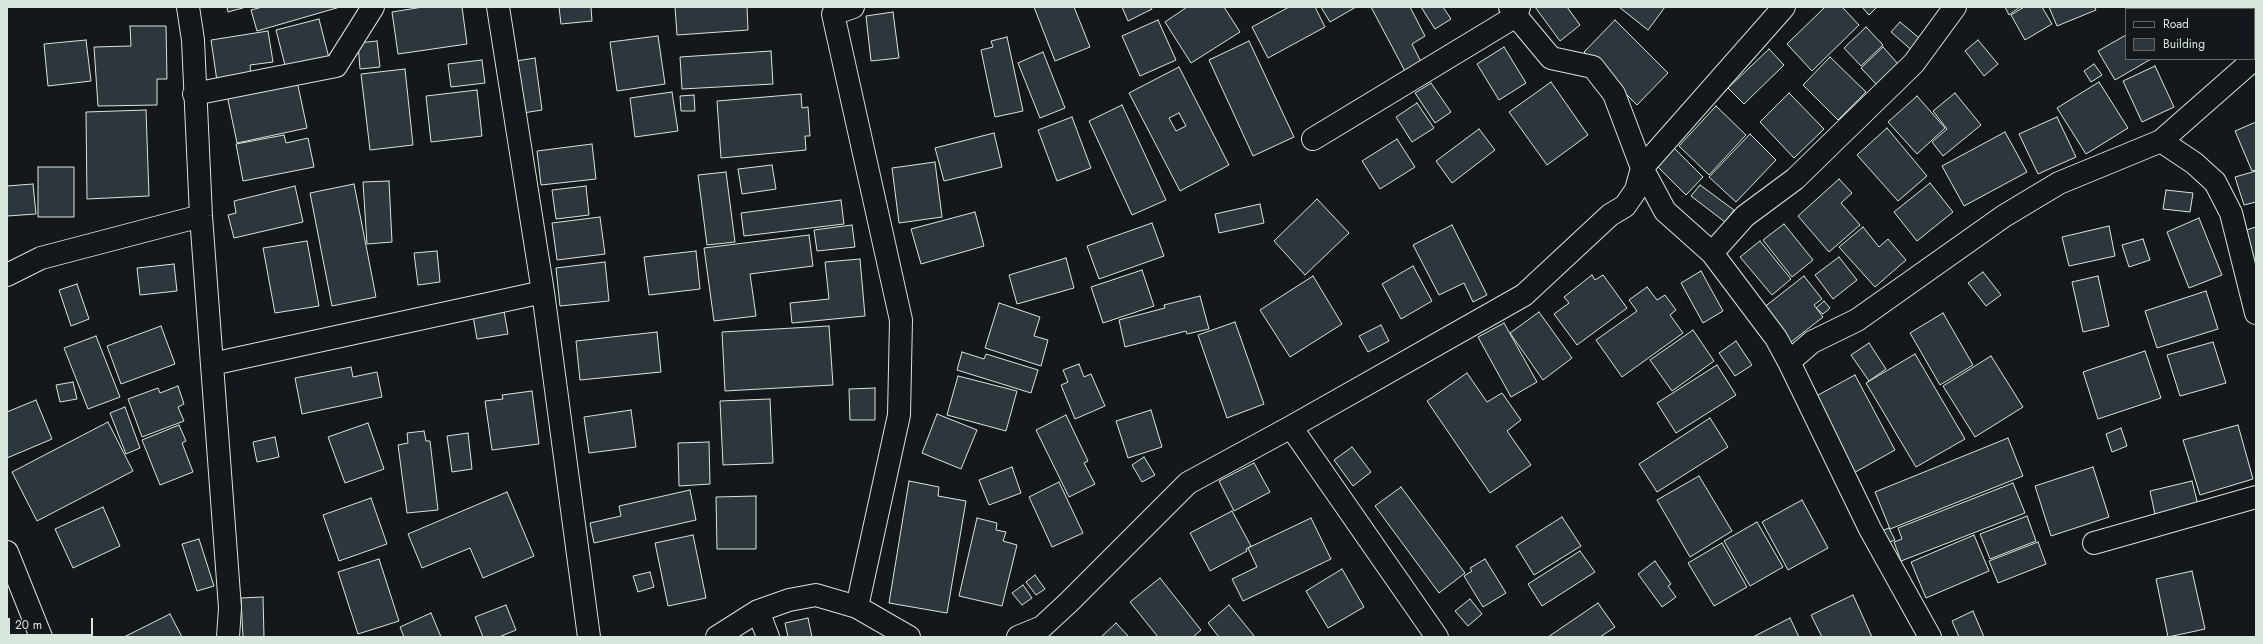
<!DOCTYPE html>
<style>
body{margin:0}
#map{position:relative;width:2263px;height:644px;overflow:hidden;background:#14181c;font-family:Jost,sans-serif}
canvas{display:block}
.frame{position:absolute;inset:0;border:8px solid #d8e6dc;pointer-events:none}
.legend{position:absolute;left:2125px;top:8px;width:130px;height:52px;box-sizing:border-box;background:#14181c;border:1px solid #626a69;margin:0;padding:5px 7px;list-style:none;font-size:12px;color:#d8e6dc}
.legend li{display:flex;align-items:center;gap:8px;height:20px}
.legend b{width:20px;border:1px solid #626a69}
.scale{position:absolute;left:8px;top:618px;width:85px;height:18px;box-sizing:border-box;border:2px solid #d8e6dc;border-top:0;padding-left:5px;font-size:12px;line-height:14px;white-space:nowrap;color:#d8e6dc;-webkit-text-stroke:3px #14181c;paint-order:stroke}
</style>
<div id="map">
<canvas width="2263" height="644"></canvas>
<div class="frame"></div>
<ul class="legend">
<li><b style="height:5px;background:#14181c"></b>Road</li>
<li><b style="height:11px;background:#2c363c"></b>Building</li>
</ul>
<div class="scale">20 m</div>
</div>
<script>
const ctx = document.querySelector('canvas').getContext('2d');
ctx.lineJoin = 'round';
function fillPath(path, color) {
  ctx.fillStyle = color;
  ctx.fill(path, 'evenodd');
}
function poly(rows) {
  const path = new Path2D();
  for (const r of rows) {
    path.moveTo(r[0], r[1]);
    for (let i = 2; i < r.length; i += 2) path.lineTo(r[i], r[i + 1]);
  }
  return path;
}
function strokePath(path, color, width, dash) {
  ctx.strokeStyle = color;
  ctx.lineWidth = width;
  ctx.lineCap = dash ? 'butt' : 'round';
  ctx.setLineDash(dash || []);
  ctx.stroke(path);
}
const building = poly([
 [227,7,246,7,228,12,227,7],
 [262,7,340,7,257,31,251,10,262,7],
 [423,7,462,7,467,44,398,54,392,12,423,7],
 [559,7,591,7,592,21,561,24,559,7],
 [675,7,747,7,748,30,677,35,675,7],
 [1034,7,1074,7,1090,47,1055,61,1034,7],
 [1122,7,1151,7,1152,9,1128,21,1122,7],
 [1187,7,1224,7,1240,32,1191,63,1165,22,1187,7],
 [1289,7,1315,7,1325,27,1268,58,1252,27,1289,7],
 [1321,7,1356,7,1330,22,1321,7],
 [1371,7,1410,7,1425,36,1412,44,1422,64,1406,73,1371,7],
 [1421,7,1443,7,1451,19,1435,29,1421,7],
 [1535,7,1567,7,1580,25,1560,41,1535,7],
 [1619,7,1665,7,1648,30,1619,7],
 [1825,7,1842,7,1859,25,1812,71,1787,44,1825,7],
 [1862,7,1877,7,1869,15,1862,7],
 [2005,7,2020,7,2009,15,2005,7],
 [2024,7,2042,7,2052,24,2025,40,2011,15,2024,7],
 [2049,7,2095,7,2096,10,2057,26,2049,7],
 [893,12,899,58,871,61,866,16,893,12],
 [319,19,329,58,286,69,276,30,319,19],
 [1158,20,1176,60,1140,76,1122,36,1158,20],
 [1615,20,1668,73,1637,105,1584,52,1615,20],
 [1900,22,1924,42,1915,53,1891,32,1900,22],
 [130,26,166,26,167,79,157,79,157,105,98,106,94,47,131,46,130,26],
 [1866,27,1883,45,1861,66,1844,48,1866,27],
 [268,31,273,62,250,65,251,76,217,81,211,40,268,31],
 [2126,35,2126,59,2151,59,2115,80,2098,51,2126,35],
 [658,36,665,84,617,91,610,42,658,36],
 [1007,37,1023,111,995,117,981,50,993,47,991,41,1007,37],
 [86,40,91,81,48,86,44,44,86,40],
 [1978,40,1998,64,1984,76,1965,51,1978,40],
 [377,41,380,67,360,69,358,43,377,41],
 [1249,41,1294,137,1253,156,1209,60,1249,41],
 [1504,47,1526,83,1499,100,1477,64,1504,47],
 [1883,47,1898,64,1877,85,1861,68,1883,47],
 [1769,49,1784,65,1744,104,1728,88,1769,49],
 [771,51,773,84,682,89,680,57,771,51],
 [1043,52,1065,108,1040,118,1018,63,1043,52],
 [1830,57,1866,92,1838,120,1803,85,1830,57],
 [535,58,542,110,523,113,516,61,535,58],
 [482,60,485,83,451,87,448,64,482,60],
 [2094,64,2102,75,2091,82,2084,71,2094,64],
 [2155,66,2174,107,2142,122,2123,81,2155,66],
 [1179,67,1229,165,1180,191,1129,93,1179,67],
 [1179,113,1186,126,1176,131,1169,118,1179,113],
 [405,69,413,145,370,150,361,74,405,69],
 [297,81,307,128,237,143,227,95,297,81],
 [1551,82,1588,135,1547,165,1509,112,1551,82],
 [2099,82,2128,128,2086,154,2057,108,2099,82],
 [1431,83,1451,112,1435,123,1415,93,1431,83],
 [477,90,482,136,431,142,426,96,477,90],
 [672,92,678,131,635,137,630,98,672,92],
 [1789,93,1824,129,1794,158,1760,122,1789,93],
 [1955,93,1981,125,1943,156,1932,142,1947,129,1933,111,1955,93],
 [801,94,802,108,808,107,810,136,805,136,806,150,721,158,717,101,801,94],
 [694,95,695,111,681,111,680,96,694,95],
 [1917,96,1945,128,1917,154,1888,122,1917,96],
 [1417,103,1434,128,1412,142,1396,117,1417,103],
 [1122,105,1166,200,1132,215,1089,121,1122,105],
 [1716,106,1746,135,1709,175,1679,146,1716,106],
 [146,110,149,196,87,199,86,112,146,110],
 [1072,117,1091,168,1057,181,1038,130,1072,117],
 [2057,117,2076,157,2038,174,2019,134,2057,117],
 [2256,122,2256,170,2252,171,2235,131,2256,122],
 [1887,128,1927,176,1898,201,1857,155,1887,128],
 [1479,129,1495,150,1452,183,1436,161,1479,129],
 [2005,132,2027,172,1964,206,1942,166,2005,132],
 [994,133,1002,167,944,181,935,148,994,133],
 [1750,134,1776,160,1736,202,1709,177,1750,134],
 [284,135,286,143,308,138,314,167,243,181,236,144,284,135],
 [1397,139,1415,167,1380,189,1362,161,1397,139],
 [592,144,596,179,541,185,537,151,592,144],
 [1671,145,1703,177,1686,195,1654,163,1671,145],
 [935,162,942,217,899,223,892,168,935,162],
 [772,165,776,189,742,194,738,169,772,165],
 [38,167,74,167,74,217,38,217,38,167],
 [2256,171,2256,202,2244,205,2235,177,2256,171],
 [726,172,735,242,707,245,698,175,726,172],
 [1839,179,1852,193,1841,203,1860,225,1829,252,1798,216,1839,179],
 [389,181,392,242,367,244,363,182,389,181],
 [1930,183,1953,212,1917,241,1894,212,1930,183],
 [33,184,36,214,7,216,7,186,33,184],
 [354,184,376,297,332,306,310,193,354,184],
 [1700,185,1734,210,1725,222,1691,196,1700,185],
 [295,186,303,222,234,238,228,215,236,213,234,201,295,186],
 [586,186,589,215,556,219,552,190,586,186],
 [2166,190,2193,193,2190,212,2163,209,2166,190],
 [1317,199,1349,233,1305,275,1274,241,1317,199],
 [841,200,844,224,744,236,741,213,841,200],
 [1260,204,1264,223,1219,233,1215,214,1260,204],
 [975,212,984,246,921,264,911,229,975,212],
 [600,217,605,254,557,260,552,223,600,217],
 [2199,218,2222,275,2189,288,2167,232,2199,218],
 [1152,223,1164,256,1099,279,1087,246,1152,223],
 [1784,224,1813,260,1792,277,1763,240,1784,224],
 [852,225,855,247,817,251,814,230,852,225],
 [1452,225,1487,295,1473,302,1464,283,1439,295,1413,245,1452,225],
 [2109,226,2115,256,2069,266,2062,237,2109,226],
 [1863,227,1879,247,1888,239,1906,260,1875,287,1839,247,1863,227],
 [2256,227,2256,282,2243,231,2256,227],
 [809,235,813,266,750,274,756,316,714,321,704,248,809,235],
 [2143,239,2150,260,2129,267,2122,245,2143,239],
 [307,241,319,306,275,313,263,248,307,241],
 [1760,241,1791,279,1772,295,1740,257,1760,241],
 [437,251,440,282,418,285,414,253,437,251],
 [696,251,700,289,649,295,644,257,696,251],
 [1839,257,1857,280,1833,299,1815,275,1839,257],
 [1066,258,1074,288,1017,304,1009,275,1066,258],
 [860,259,865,316,792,323,790,303,829,299,825,262,860,259],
 [605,262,609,301,560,306,556,268,605,262],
 [174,264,177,291,140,295,137,268,174,264],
 [1413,266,1432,301,1401,319,1382,284,1413,266],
 [1142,270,1154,306,1103,323,1091,287,1142,270],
 [1701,271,1723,311,1703,323,1681,283,1701,271],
 [1983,272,2001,295,1986,306,1968,283,1983,272],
 [1592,275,1595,280,1603,275,1627,308,1577,345,1554,314,1569,303,1564,297,1592,275],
 [1313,276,1342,324,1290,357,1260,310,1313,276],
 [1804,276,1822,299,1814,305,1823,317,1786,346,1758,312,1804,276],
 [2098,276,2109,326,2083,332,2072,282,2098,276],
 [77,284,89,319,71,326,59,290,77,284],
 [1647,287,1657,300,1665,295,1676,310,1670,315,1683,333,1622,377,1596,340,1637,311,1629,300,1647,287],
 [2206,291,2218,329,2157,348,2145,311,2206,291],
 [1200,296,1209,329,1187,334,1186,331,1125,347,1119,320,1165,308,1164,305,1200,296],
 [1824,301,1830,308,1823,314,1816,308,1824,301],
 [999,303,1040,317,1034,336,1048,340,1041,366,985,348,999,303],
 [504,311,508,334,477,339,473,316,504,311],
 [1539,312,1572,358,1543,380,1510,333,1539,312],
 [1943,313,1973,365,1940,385,1910,333,1943,313],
 [1235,322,1264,404,1227,418,1198,335,1235,322],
 [1504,323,1537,382,1511,397,1478,337,1504,323],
 [1381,325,1389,341,1368,352,1359,336,1381,325],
 [161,326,175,364,121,384,107,346,161,326],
 [829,326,833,385,725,391,722,332,829,326],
 [1693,330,1714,361,1672,391,1650,360,1693,330],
 [657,332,661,372,580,380,576,341,657,332],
 [96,336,120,397,88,409,64,348,96,336],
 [1736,341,1752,365,1735,376,1719,353,1736,341],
 [2213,342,2226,383,2180,396,2167,355,2213,342],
 [1869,343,1886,369,1869,381,1851,355,1869,343],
 [2145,351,2161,398,2098,419,2083,372,2145,351],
 [962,352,984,359,986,354,1038,370,1031,393,957,370,962,352],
 [1915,354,1965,439,1916,467,1866,383,1915,354],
 [1991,356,2023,407,1975,437,1943,386,1991,356],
 [1079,364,1084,377,1091,374,1105,406,1075,419,1061,385,1068,382,1063,370,1079,364],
 [1717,365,1736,395,1676,433,1657,403,1717,365],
 [351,367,353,377,377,372,382,397,302,414,295,378,351,367],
 [1467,373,1487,402,1502,393,1521,420,1507,431,1531,465,1490,493,1427,401,1467,373],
 [1855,375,1895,450,1850,475,1809,400,1855,375],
 [958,376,1017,391,1006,431,947,415,958,376],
 [73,382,77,399,60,402,56,385,73,382],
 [178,386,184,404,178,407,184,421,142,437,128,399,158,388,160,393,178,386],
 [875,388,875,420,850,420,849,389,875,388],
 [532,391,539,444,492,450,485,401,503,399,502,395,532,391],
 [770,399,773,463,723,465,720,401,770,399],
 [36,400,52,439,7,458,7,412,36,400],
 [125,407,140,448,126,454,110,413,125,407],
 [631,410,636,447,589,453,584,417,631,410],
 [1151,410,1162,447,1128,458,1116,421,1151,410],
 [937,414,977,430,961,469,922,453,937,414],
 [1066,415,1088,461,1084,463,1095,484,1069,497,1036,430,1066,415],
 [1710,418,1728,447,1657,492,1639,464,1710,418],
 [108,422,133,471,37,521,12,472,108,422],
 [368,423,384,469,345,483,328,437,368,423],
 [179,425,186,441,182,443,193,472,160,485,142,440,179,425],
 [2238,425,2253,479,2200,495,2183,440,2238,425],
 [2121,428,2127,446,2112,452,2106,434,2121,428],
 [424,431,426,441,430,441,438,510,407,513,398,445,408,443,407,433,424,431],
 [468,433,472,469,452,472,447,436,468,433],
 [275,437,279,457,257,462,253,442,275,437],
 [2008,438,2023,476,1890,529,1875,492,2008,438],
 [709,442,710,484,679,486,678,443,709,442],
 [1352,447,1371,472,1353,486,1334,460,1352,447],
 [1144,457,1155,475,1142,482,1132,465,1144,457],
 [1254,463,1270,492,1234,511,1219,481,1254,463],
 [1012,467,1021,493,989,505,979,480,1012,467],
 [2093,467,2109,517,2051,536,2035,486,2093,467],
 [1699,476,1732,531,1690,557,1657,500,1699,476],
 [909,481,939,487,938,496,966,501,947,613,889,603,909,481],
 [2192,481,2199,509,2156,519,2150,491,2192,481],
 [1059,482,1083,533,1052,547,1029,497,1059,482],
 [2013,483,2025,513,1901,561,1894,542,1902,539,1898,528,2013,483],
 [1401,487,1465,573,1439,593,1375,506,1401,487],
 [690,490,696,520,594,543,590,523,621,516,619,506,690,490],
 [507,492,534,556,483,578,470,548,422,568,408,534,507,492],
 [756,496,756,549,717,549,716,497,756,496],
 [371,498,387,544,339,561,323,515,371,498],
 [1802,500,1828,548,1788,570,1762,522,1802,500],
 [103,507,120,546,73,568,55,529,103,507],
 [1232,511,1251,546,1246,549,1247,551,1210,571,1190,533,1232,511],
 [2027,516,2036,541,1990,559,1980,534,2027,516],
 [1562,517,1581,546,1534,575,1516,546,1562,517],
 [977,518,997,523,996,530,1006,532,1003,541,1017,545,1002,606,959,596,977,518],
 [1311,518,1331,559,1243,601,1232,579,1257,567,1248,548,1311,518],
 [1757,522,1783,567,1750,586,1724,541,1757,522],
 [1889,528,1895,540,1882,545,1877,533,1889,528],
 [693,535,706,598,668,606,655,543,693,535],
 [1974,535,1989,571,1926,598,1911,562,1974,535],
 [199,539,214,586,197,591,182,544,199,539],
 [2038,542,2046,564,1998,583,1989,561,2038,542],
 [1722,543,1747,587,1714,606,1688,563,1722,543],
 [1580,551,1595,572,1542,606,1528,584,1580,551],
 [379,559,399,621,358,634,338,572,379,559],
 [1485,559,1506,593,1483,607,1464,576,1472,571,1470,568,1485,559],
 [1655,561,1671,584,1668,586,1676,597,1662,607,1638,574,1655,561],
 [1342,569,1364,607,1328,628,1306,591,1342,569],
 [2192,571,2205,629,2168,637,2156,579,2192,571],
 [650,572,654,587,638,592,633,576,650,572],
 [1035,575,1045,589,1036,595,1026,582,1035,575],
 [1160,578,1201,630,1193,637,1158,637,1130,602,1160,578],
 [1023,585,1032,598,1022,605,1012,593,1023,585],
 [1853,595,1872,637,1822,637,1811,615,1853,595],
 [263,597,264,637,243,637,241,598,263,597],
 [1470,599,1482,614,1468,626,1455,611,1470,599],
 [1598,603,1615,627,1600,637,1548,637,1598,603],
 [506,605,516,630,499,637,483,637,475,617,506,605],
 [1229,605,1255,637,1219,637,1208,623,1229,605],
 [1973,611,1984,637,1959,637,1952,621,1973,611],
 [431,613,441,637,404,637,400,627,431,613],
 [170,614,182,637,124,637,170,614],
 [808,618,812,637,788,637,785,623,808,618],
 [1790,618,1799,637,1753,637,1790,618],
 [1116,623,1129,637,1101,637,1116,623]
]);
fillPath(building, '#2c363c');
strokePath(building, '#d8e6dc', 1);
const street = poly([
 [188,7,193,40,201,216,230,608,228,637],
 [498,7,543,292,589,637],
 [853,7,833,14,901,320,899,415,857,607],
 [1519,7,1516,16,1551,58,1593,67,1614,94,1642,168,1665,211,1712,253,1745,216,1795,179,1914,63,1955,7],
 [194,94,336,66,373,7],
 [1313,139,1516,16,1510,7],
 [2161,141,2194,163,2215,182,2231,213,2256,313],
 [1712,253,1776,338,1789,362,1812,342,1857,320,2004,216,2059,183,2161,141,2252,61],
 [7,275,41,258,201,216],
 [1789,362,1870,529,1930,637],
 [212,364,543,292],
 [1291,427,1437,637],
 [2094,543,2256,497],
 [7,552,41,637],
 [758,611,768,637],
 [717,637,758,611,789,600,816,595,857,607,909,637],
 [1018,637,1042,627,1069,602,1188,483,1291,427,1524,295,1610,215,1625,206,1636,190,1642,168,1784,7]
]);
strokePath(street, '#d8e6dc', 24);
strokePath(street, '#14181c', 22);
</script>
